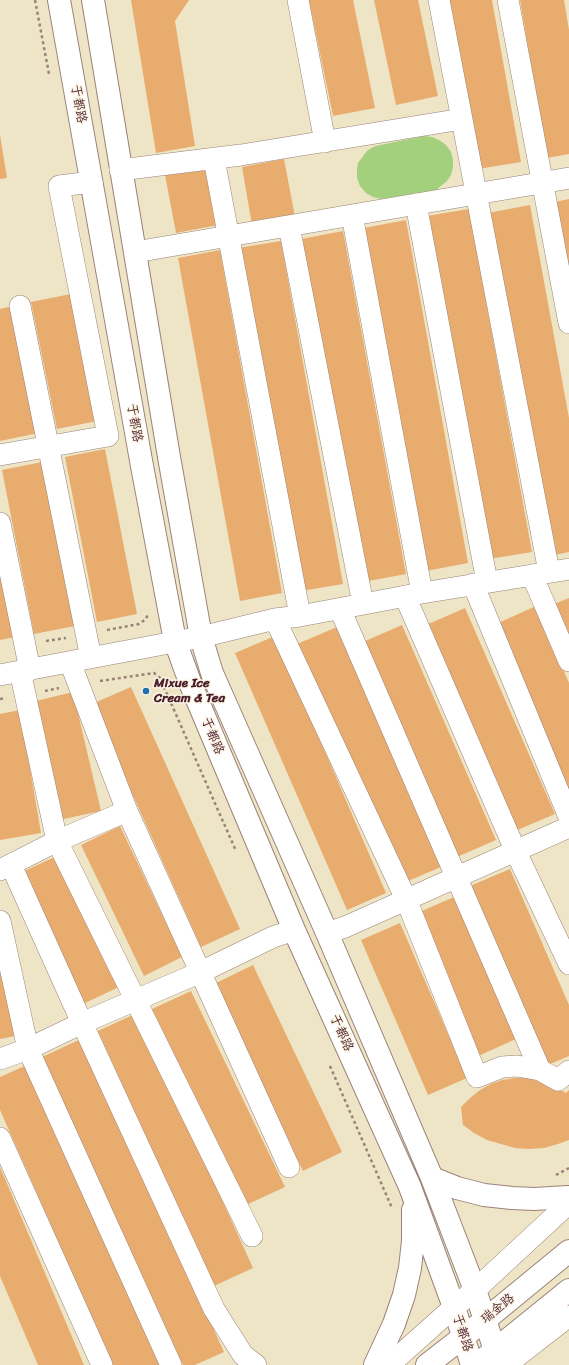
<!DOCTYPE html>
<meta charset="utf-8">
<style>
body{margin:0}
canvas{display:block;background:#ede5c5}
</style>
<canvas width="569" height="1365"></canvas>
<script>
const ctx = document.querySelector('canvas').getContext('2d');
ctx.lineJoin = 'round';
function fillPath(path, color) {
  ctx.fillStyle = color;
  ctx.fill(path, 'evenodd');
}
function poly(rows) {
  const path = new Path2D();
  for (const r of rows) {
    path.moveTo(r[0], r[1]);
    for (let i = 2; i < r.length; i += 2) path.lineTo(r[i], r[i + 1]);
  }
  return path;
}
function strokePath(path, color, width, dash) {
  ctx.strokeStyle = color;
  ctx.lineWidth = width;
  ctx.lineCap = dash ? 'butt' : 'round';
  ctx.setLineDash(dash || []);
  ctx.stroke(path);
}
function drawText(font, color, halo, rows, align = 'center') {
  ctx.font = font + ' Sriracha,"LXGW WenKai TC",sans-serif';
  ctx.lineWidth = 3;
  ctx.setLineDash([]);
  ctx.textBaseline = 'middle';
  ctx.strokeStyle = halo;
  ctx.fillStyle = color;
  for (const [text, x, y, turn = 0] of rows) {
    ctx.save();
    ctx.translate(x, y);
    ctx.rotate((+turn || 0) * Math.PI / 180);
    ctx.textAlign = isNaN(turn) ? turn : align;
    if (halo) ctx.strokeText(text, 0, 0);
    ctx.fillText(text, 0, 0);
    ctx.restore();
  }
}
fillPath(poly([
 [424,136,432,137,439,140,446,145,451,152,453,160,453,167,451,175,447,181,436,190,381,199,373,197,366,193,360,186,357,178,357,170,358,163,367,151,373,147,380,145]
]), '#a3d07d');
fillPath(poly([
 [131,0,189,0,175,21,195,146,156,153],
 [309,0,353,0,375,108,333,116],
 [374,0,418,0,438,96,396,105],
 [448,0,492,0,521,162,478,169],
 [520,0,564,0,569,30,569,154,547,158],
 [0,135,7,178,0,179],
 [284,159,295,217,252,225,242,167],
 [208,167,218,225,176,233,165,175],
 [569,199,569,273,555,202],
 [530,205,569,418,569,552,550,556,488,213],
 [469,209,532,552,489,559,427,216],
 [406,220,468,563,426,571,364,228],
 [343,231,406,574,363,582,301,239],
 [281,241,343,584,301,591,238,248],
 [220,250,282,593,240,601,178,258],
 [71,294,97,421,57,429,31,302],
 [13,306,39,433,0,441,0,309],
 [105,449,137,614,97,622,65,457],
 [42,462,75,626,34,634,2,470],
 [0,562,15,637,0,640],
 [569,598,569,638,554,604],
 [536,606,569,683,569,791,496,624],
 [465,608,555,814,515,831,426,625],
 [402,625,496,840,457,857,363,642],
 [337,627,441,867,401,884,297,644],
 [275,636,386,893,347,910,235,653],
 [131,687,240,929,201,947,92,704],
 [73,692,101,811,59,820,32,702],
 [20,710,41,833,0,840,0,714],
 [120,826,182,957,144,976,81,845],
 [59,855,121,986,83,1004,20,873],
 [510,869,569,1005,569,1056,548,1065,470,886],
 [454,897,516,1039,476,1057,415,914],
 [400,923,467,1078,428,1095,361,940],
 [0,963,15,1036,0,1039],
 [253,965,342,1152,303,1171,214,984],
 [191,991,285,1187,246,1205,152,1009],
 [137,1013,253,1268,214,1286,98,1031],
 [81,1039,224,1352,195,1365,183,1365,42,1057],
 [27,1065,160,1365,113,1365,0,1110,0,1077],
 [515,1078,528,1078,541,1081,554,1086,566,1093,569,1090,569,1140,558,1144,544,1148,529,1149,515,1148,487,1140,474,1133,463,1125,461,1107,470,1098,480,1090,491,1084,502,1080],
 [0,1167,84,1365,38,1365,0,1276]
]), '#e9ac6f');
const minor = poly([
 [298,0,325,142],
 [439,0,549,572],
 [508,0,569,323],
 [214,159,300,616],
 [120,170,241,155,462,119],
 [416,204,487,582],
 [352,215,422,593],
 [289,226,363,604],
 [135,252,569,178],
 [20,306,91,658],
 [0,455,108,436,59,186,92,182],
 [0,523,30,670],
 [532,575,569,661],
 [473,584,569,817],
 [405,596,516,852,569,964],
 [340,609,540,1070],
 [275,619,406,899,477,1077,502,1067,517,1066,540,1070,558,1080,569,1071],
 [70,662,127,811,289,1167],
 [20,671,57,841,252,1236],
 [0,675,201,637,275,619,300,616,422,593,569,569],
 [11,865,82,1023,214,1309,243,1355,256,1365],
 [0,870,57,841,127,811],
 [0,921,28,1049,171,1365],
 [327,933,345,927,569,827],
 [0,1059,28,1049,82,1023,201,972,273,937,294,930],
 [0,1138,102,1365],
 [389,1365,454,1307,475,1290,569,1203],
 [506,1365,569,1316]
]);
const major = poly([
 [59,0,142,466,175,641,191,685,294,930,410,1187,454,1307,472,1365],
 [93,0,169,457,201,637,212,673,327,933,432,1178,475,1290,500,1365],
 [432,1178,457,1188,484,1195,512,1198,534,1199,569,1197],
 [485,1358,569,1290],
 [375,1365,394,1324,404,1295,410,1268,413,1241,413,1210],
 [427,1365,485,1320,569,1251]
]);
strokePath(minor, '#9c8278', 22);
strokePath(major, '#9c8278', 24);
strokePath(poly([
 [35,0,49,74],
 [107,630,139,624,146,619,148,614],
 [46,641,66,638],
 [100,681,154,673,160,678,236,851],
 [45,691,59,688],
 [0,699,6,698],
 [330,1066,392,1208],
 [556,1175,569,1168]
]), '#9c8278', 2.5, [3, 3]);
strokePath(minor, '#fff', 21);
strokePath(major, '#fff', 22);
for (const [x, y, r, color] of [
 [146,691,4,"#1f6fb2"]
]) {
  const dot = new Path2D();
  dot.arc(x, y, r, 0, 2 * Math.PI);
  ctx.fillStyle = color;
  ctx.fill(dot);
  strokePath(dot, '#fcf5e5', 1.5);
}
drawText('13px', '#4a1f2b', '#fcf5e5', [
 ["于都路",78,104,80],
 ["于都路",134,423,80],
 ["于都路",212,736,67],
 ["于都路",341,1033,66],
 ["瑞金路",498,1309,-39],
 ["于都路",462,1333,72]
]);
drawText('bold 13px', '#4a1f2b', '#fcf5e5', [
 ["Mixue Ice",154,684],
 ["Cream & Tea",154,699]
], 'left');
</script>
